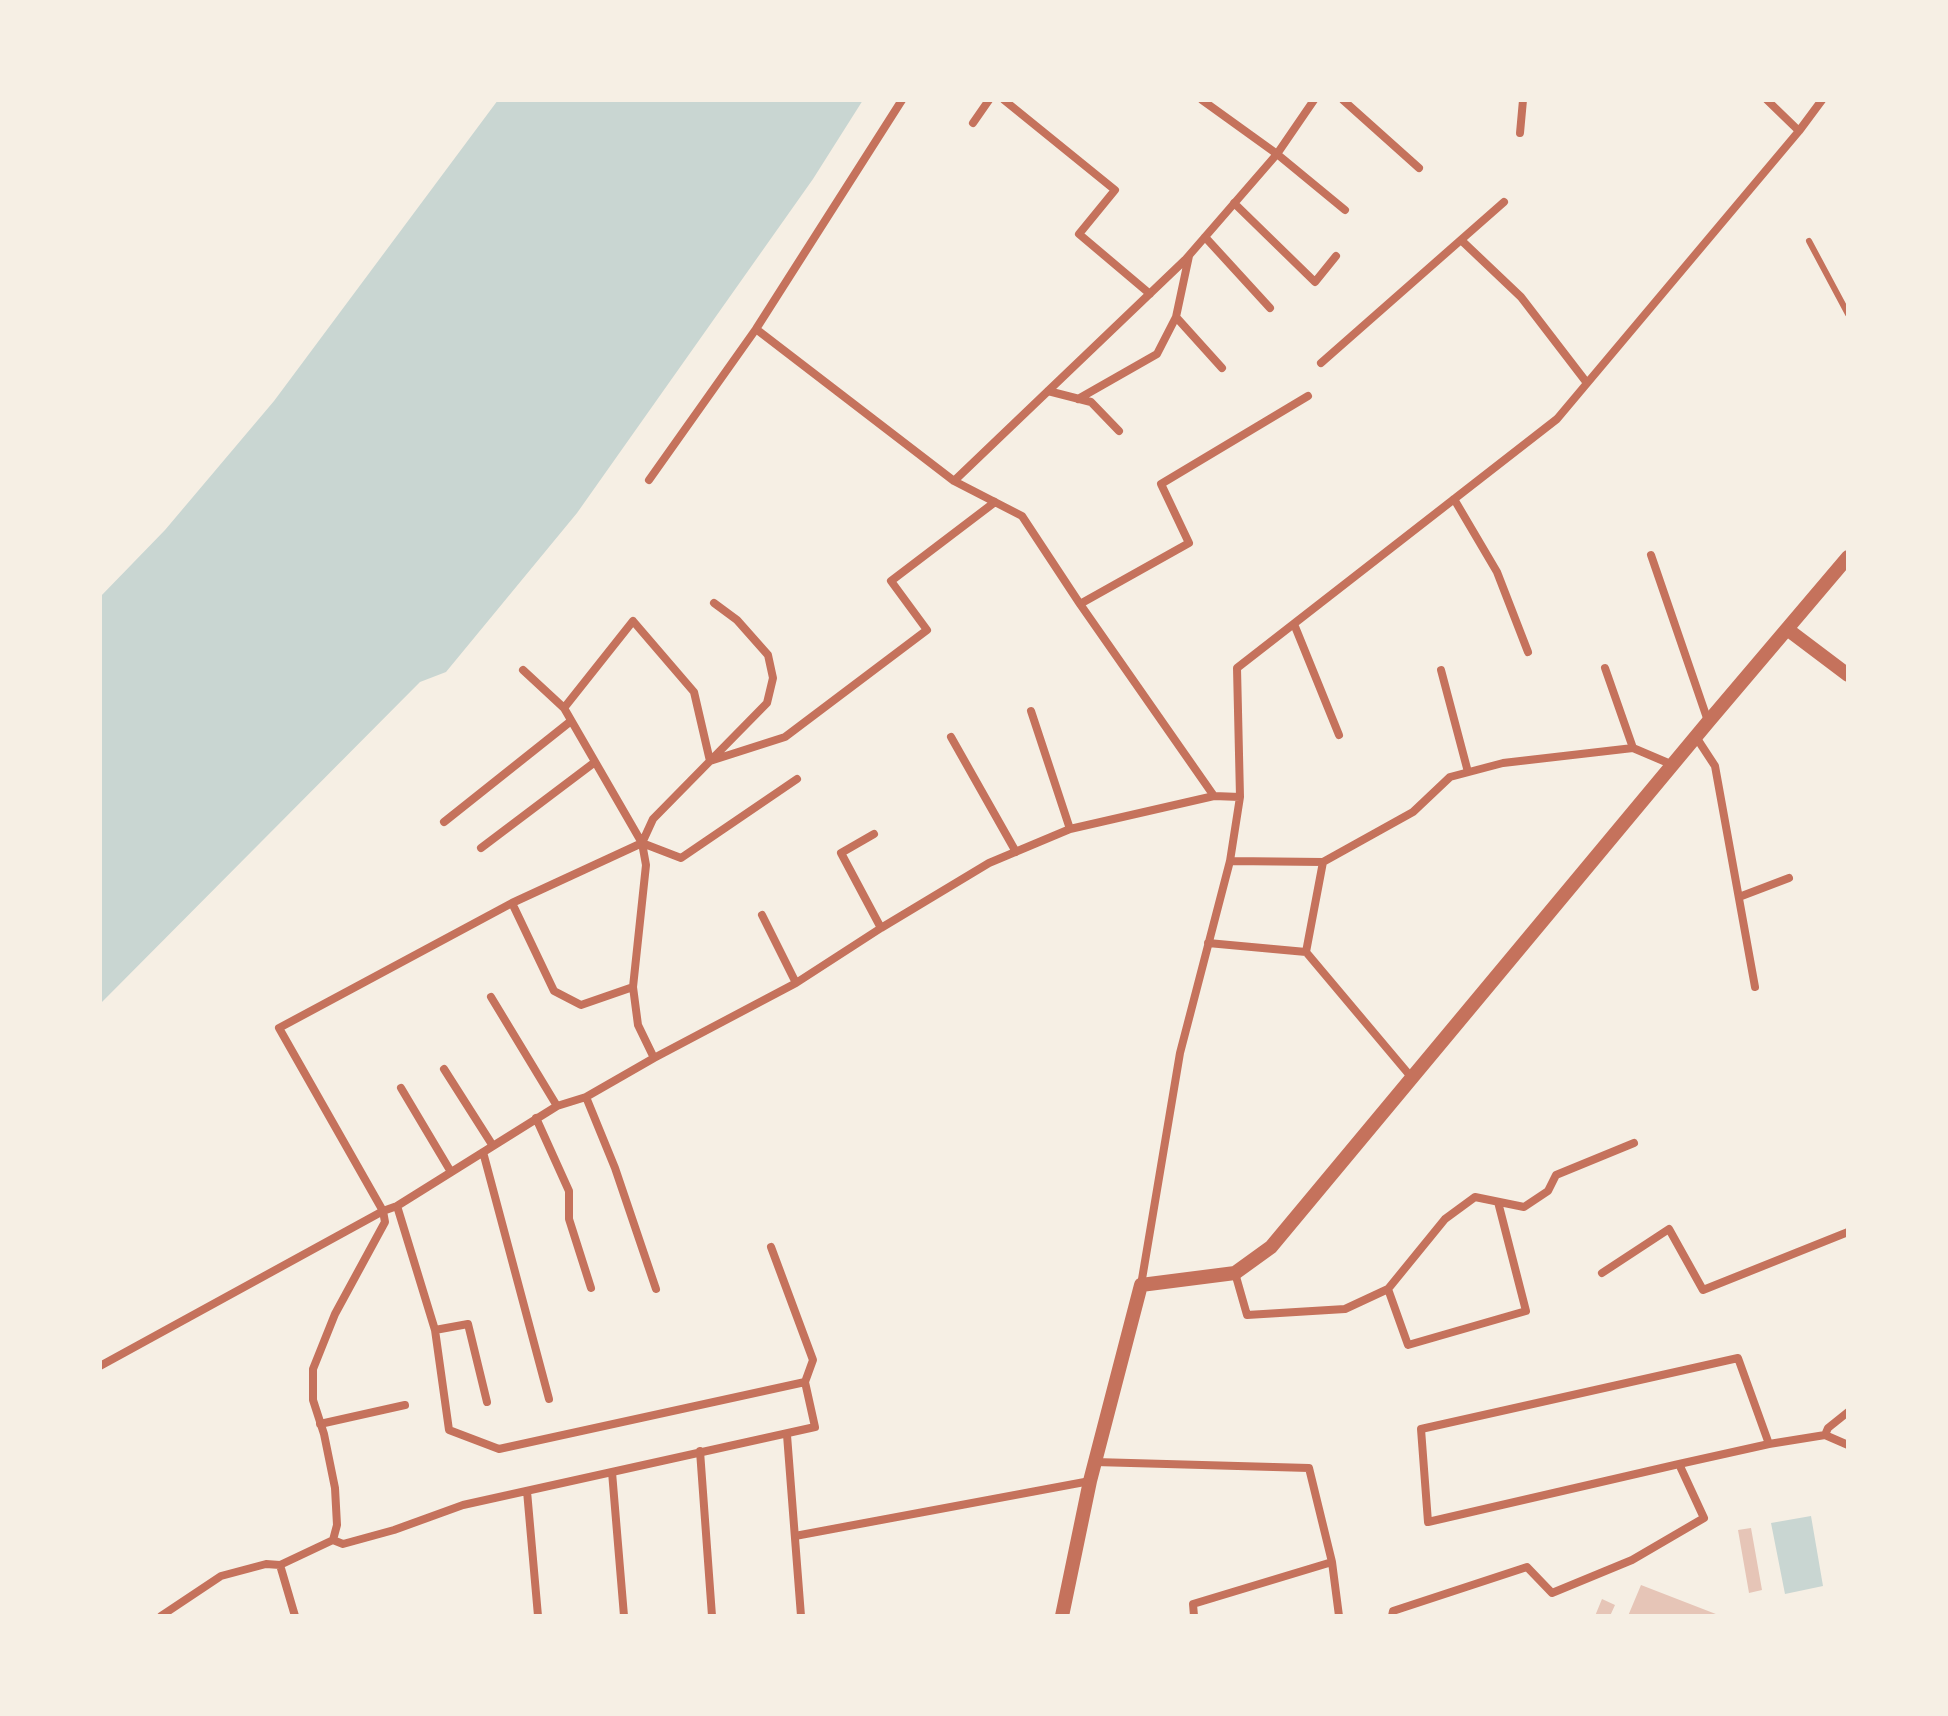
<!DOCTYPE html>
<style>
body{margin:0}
#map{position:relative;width:1948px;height:1716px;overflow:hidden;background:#f6efe4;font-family:"Roboto Condensed",sans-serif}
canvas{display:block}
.frame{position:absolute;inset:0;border:102px solid #f6efe4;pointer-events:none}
</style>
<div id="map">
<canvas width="1948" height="1716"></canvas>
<div class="frame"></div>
</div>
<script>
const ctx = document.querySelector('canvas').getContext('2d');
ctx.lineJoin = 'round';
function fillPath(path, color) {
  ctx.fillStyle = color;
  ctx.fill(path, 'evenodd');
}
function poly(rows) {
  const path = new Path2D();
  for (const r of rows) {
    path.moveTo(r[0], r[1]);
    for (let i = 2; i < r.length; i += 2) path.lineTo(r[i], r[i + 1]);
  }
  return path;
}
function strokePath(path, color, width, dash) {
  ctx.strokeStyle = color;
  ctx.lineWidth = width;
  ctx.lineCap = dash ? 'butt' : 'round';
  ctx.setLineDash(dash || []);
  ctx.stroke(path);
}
fillPath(poly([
 [498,100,863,100,813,179,577,513,446,672,420,682,100,1004,100,597,165,530,274,401],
 [1811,1516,1823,1586,1785,1594,1771,1523]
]), '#c9d6d2');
fillPath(poly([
 [1751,1528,1762,1590,1749,1593,1738,1530],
 [1641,1585,1721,1616,1628,1616],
 [1602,1599,1615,1605,1610,1616,1595,1616]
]), '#e6c5b7');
strokePath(poly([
 [1809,241,1848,314]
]), '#c5725c', 6);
strokePath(poly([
 [1004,100,1115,190,1079,234,1150,294],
 [1202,100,1277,154,1345,210],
 [1343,100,1419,168],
 [1767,100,1799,131],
 [973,123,989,100],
 [1520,133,1523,100],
 [1234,203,1315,282,1336,256],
 [1205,237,1270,308],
 [1461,240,1521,297,1587,383],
 [1189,256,1176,317,1222,368],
 [756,329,954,481,1022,516,1080,604,1214,796],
 [1321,363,1504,202],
 [1048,391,1091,402,1119,431],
 [1078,399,1157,354,1176,317],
 [649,480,756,329,902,100],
 [954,481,1185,260,1277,154,1314,100],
 [1454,499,1497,572,1528,652],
 [1651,555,1708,721],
 [1080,604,1189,543,1161,484,1308,396],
 [1294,624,1339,735],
 [1605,668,1633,748],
 [523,670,564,708,642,843,646,865,633,987,638,1025,654,1058],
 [1441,670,1468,772],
 [564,708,633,621,694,692,710,761],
 [1031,711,1070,829],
 [951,737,1016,852],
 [1696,737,1715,766,1755,987],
 [713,758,767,703,773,678,768,655,737,620,714,603],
 [444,822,571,721],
 [874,834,841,853,881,928],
 [642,843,681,858,797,779],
 [481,848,595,762],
 [1230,861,1323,862,1413,812,1450,777,1503,763,1633,748,1673,765],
 [1739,897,1789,878],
 [512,903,554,991,581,1005,633,987],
 [762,915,796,983],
 [1208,943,1306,952,1412,1078],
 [1306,952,1323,862],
 [491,997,557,1106],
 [444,1069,493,1146],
 [401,1088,451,1172],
 [586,1097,615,1168,656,1289],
 [536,1118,569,1191,569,1219,591,1288],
 [483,1152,549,1399],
 [397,1206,435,1330,468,1324,487,1402],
 [1235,1273,1247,1315,1345,1309,1388,1289,1445,1219,1475,1197,1524,1207,1548,1191,1556,1175,1634,1143],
 [1602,1273,1669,1229,1703,1290,1848,1232],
 [1141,1285,1180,1053,1230,861,1240,797,1237,668,1557,419,1799,131,1822,100],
 [1388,1289,1408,1345,1526,1311,1498,1202],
 [435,1330,449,1430,499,1449,805,1382],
 [100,1366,383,1211,397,1206,557,1106,586,1097,654,1058,796,983,881,928,989,863,1070,829,1214,796,1240,797],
 [320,1424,405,1405],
 [787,1435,801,1616],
 [1825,1435,1828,1428,1848,1412],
 [700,1451,712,1616],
 [1095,1462,1309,1468,1332,1562,1193,1604,1194,1616],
 [1679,1464,1428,1522,1421,1429,1738,1358,1769,1444],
 [612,1472,624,1616],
 [527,1491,538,1616],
 [795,1536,1090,1481],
 [333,1540,343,1544,394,1530,463,1505,815,1427,805,1382,813,1360,771,1247],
 [1332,1562,1339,1616],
 [280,1565,295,1616],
 [161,1616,221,1576,266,1564,280,1565,333,1540,337,1525,335,1488,324,1434,313,1400,313,1369,335,1314,385,1222,383,1211,279,1028,512,903,642,843,653,819,710,761,785,737,927,630,891,581,995,502],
 [1392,1616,1393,1611,1527,1567,1552,1593,1632,1560,1704,1518,1679,1464,1769,1444,1825,1435,1848,1445]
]), '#c5725c', 8);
strokePath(poly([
 [1787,629,1848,675],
 [1062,1616,1090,1481,1141,1285,1235,1273,1271,1247,1708,722,1848,557]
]), '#c5725c', 14);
</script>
